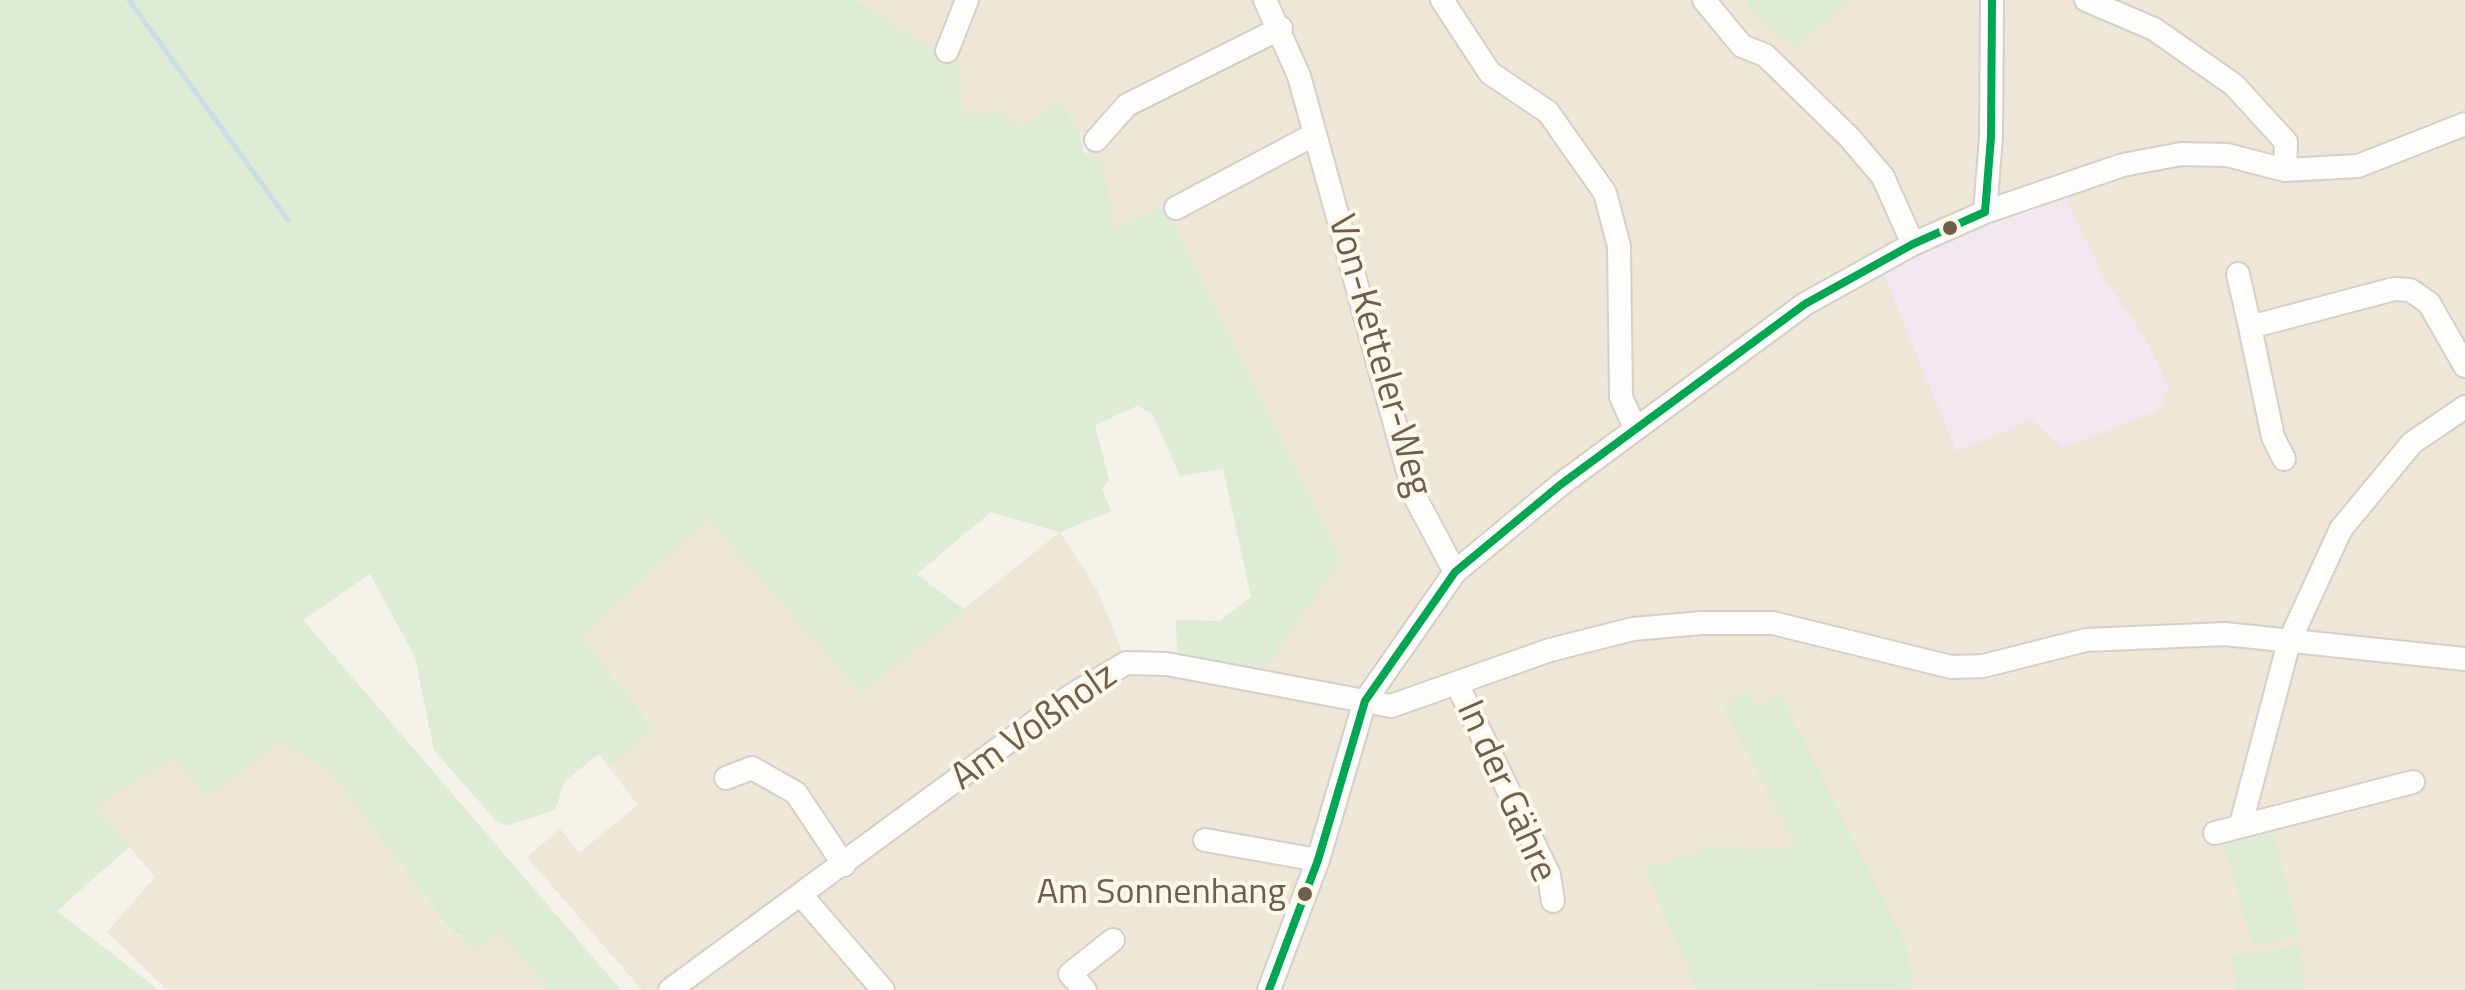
<!DOCTYPE html>
<meta charset="utf-8">
<style>
body{margin:0}
canvas{display:block;background:#f5f2e9}
</style>
<canvas width="2465" height="990"></canvas>
<script>
const ctx = document.querySelector('canvas').getContext('2d');
ctx.lineJoin = 'round';
function fillPath(path, color) {
  ctx.fillStyle = color;
  ctx.fill(path, 'evenodd');
}
function poly(rows) {
  const path = new Path2D();
  for (const r of rows) {
    path.moveTo(r[0], r[1]);
    for (let i = 2; i < r.length; i += 2) path.lineTo(r[i], r[i + 1]);
  }
  return path;
}
function strokePath(path, color, width, dash) {
  ctx.strokeStyle = color;
  ctx.lineWidth = width;
  ctx.lineCap = dash ? 'butt' : 'round';
  ctx.setLineDash(dash || []);
  ctx.stroke(path);
}
function drawText(font, color, halo, rows, align = 'center') {
  ctx.font = font + ' "Titillium Web",sans-serif';
  ctx.lineWidth = 8;
  ctx.setLineDash([]);
  ctx.textBaseline = 'middle';
  ctx.strokeStyle = halo;
  ctx.fillStyle = color;
  for (const [text, x, y, turn = 0] of rows) {
    ctx.save();
    ctx.translate(x, y);
    ctx.rotate((+turn || 0) * Math.PI / 180);
    ctx.textAlign = isNaN(turn) ? turn : align;
    if (halo) ctx.strokeText(text, 0, 0);
    ctx.fillText(text, 0, 0);
    ctx.restore();
  }
}
fillPath(poly([
 [858,0,2465,0,2465,990,642,990,527,857,560,829,579,853,638,805,608,766,655,727,581,637,709,518,860,692,1060,532,1097,590,1131,672,1249,688,1341,560,1164,206,1115,229,1079,129,1062,102,1021,127,1000,112,963,115,958,67],
 [280,742,329,770,453,937,497,929,549,990,167,990,107,932,155,877,95,807,175,756,207,796]
]), '#eee6d7');
fillPath(poly([
 [2060,186,2105,280,2144,335,2169,387,2158,411,2062,448,2032,420,1956,451,1879,262]
]), '#f3e8f0');
fillPath(poly([
 [0,0,857,0,959,67,963,115,1000,112,1021,127,1061,102,1079,129,1084,152,1102,162,1115,229,1164,206,1341,560,1262,671,1177,652,1176,620,1220,621,1251,597,1223,469,1180,476,1152,413,1137,406,1095,425,1109,480,1102,488,1111,511,1060,532,991,512,917,574,966,611,860,692,708,519,581,637,655,728,608,766,599,754,565,781,555,810,509,825,498,823,434,750,415,657,370,574,303,620,621,990,549,990,498,930,474,951,459,934,454,937,329,770,280,742,207,797,175,757,95,807,129,847,57,911,159,990,0,990],
 [1750,0,1849,0,1795,49,1746,3],
 [1750,692,1756,706,1780,695,1906,945,1913,987,1697,990,1644,868,1717,847,1755,850,1795,846,1723,704],
 [2272,827,2299,936,2253,945,2223,843],
 [2300,945,2305,990,2237,990,2231,957]
]), '#deebd5');
strokePath(poly([
 [129,0,288,220]
]), '#ccdee4', 5);
const minor = poly([
 [1265,0,1299,76,1415,497,1455,572],
 [1442,0,1490,73,1548,112,1605,193,1619,246,1621,397,1635,428],
 [1704,0,1742,46,1765,55,1850,138,1883,177,1913,244],
 [2086,0,2154,29,2234,85,2286,142,2285,170],
 [947,51,967,0],
 [1096,140,1127,105,1281,28],
 [1176,208,1315,134],
 [1985,212,1991,137,1992,0],
 [2238,274,2250,327],
 [2284,459,2273,437,2250,327,2394,289,2410,290,2429,303,2465,366],
 [1457,684,1549,875,1553,901],
 [726,778,752,768,796,793,844,865],
 [2241,824,2289,642,2341,529,2412,443,2465,407],
 [2215,833,2413,782],
 [1205,840,1318,860],
 [802,896,883,990],
 [670,990,1069,697,1126,663,1167,664,1391,706,1550,650,1633,629,1702,623,1773,623,1951,667,1983,666,2086,640,2225,634,2465,659],
 [1085,990,1070,974,1113,940],
 [1269,990,1318,860,1365,701,1455,572,1560,485,1805,304,1913,244,1985,212,2123,165,2181,154,2227,155,2285,170,2358,166,2465,124]
]);
strokePath(minor, '#d4cfc7', 26);
strokePath(minor, '#fefdfc', 22);
strokePath(poly([
 [1985,212,1991,137,1992,0],
 [1269,990,1318,860,1365,701,1455,572,1560,485,1805,304,1913,244,1985,212]
]), '#00a651', 8);
for (const [x, y, r, color] of [
 [1950,228,9,"#705e4c"],
 [1305,894,9,"#705e4c"]
]) {
  const dot = new Path2D();
  dot.arc(x, y, r, 0, 2 * Math.PI);
  ctx.fillStyle = color;
  ctx.fill(dot);
  strokePath(dot, '#fdf8e9', 4);
}
drawText('36px', '#705e4c', '#fdf8e9', [
 ["Am Sonnenhang",1286,894]
], 'right');
drawText('38px', '#705e4c', '#fdf8e9', [
 ["Von-Ketteler-Weg",1378,356,74],
 ["Am Voßholz",1035,728,-35],
 ["In der Gähre",1505,792,66]
]);
</script>
